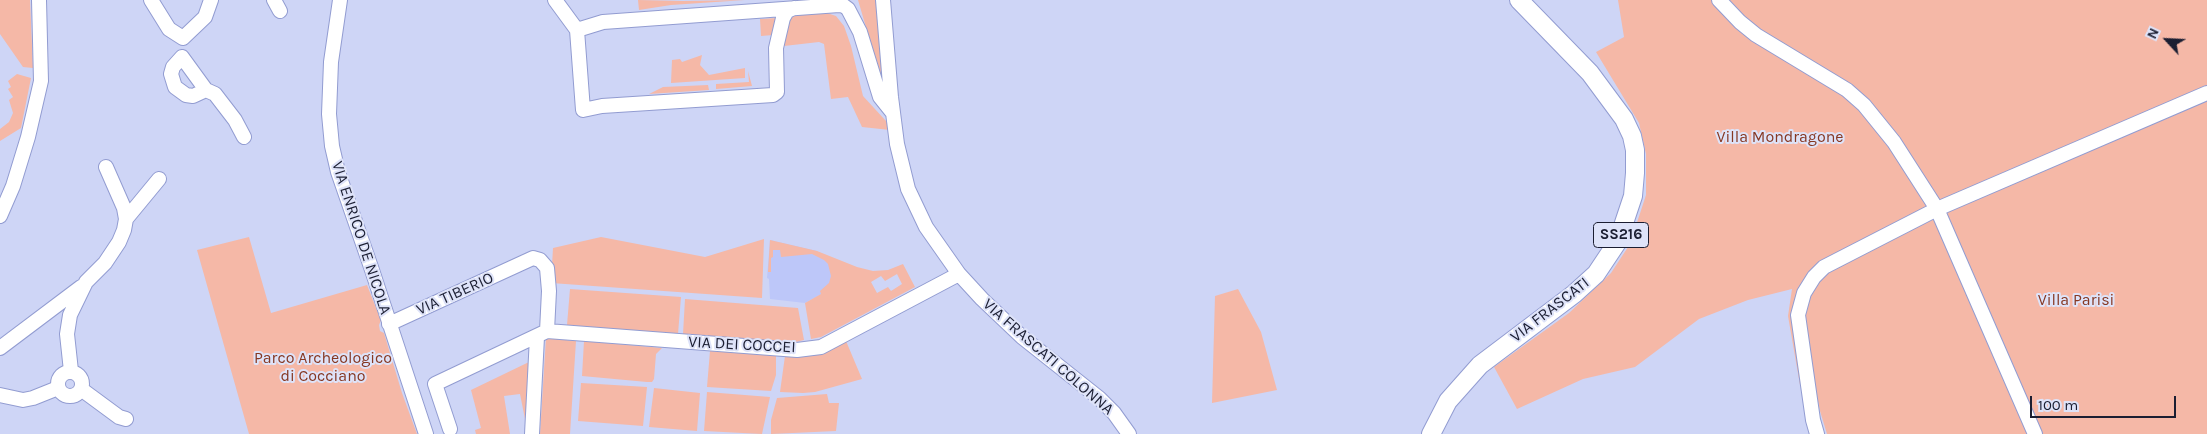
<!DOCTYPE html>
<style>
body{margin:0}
#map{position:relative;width:2207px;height:434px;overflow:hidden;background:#ced5f6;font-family:Karla,sans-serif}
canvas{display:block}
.north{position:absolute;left:2142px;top:15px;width:50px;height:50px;-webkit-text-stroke:4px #dee3f9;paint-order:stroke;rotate:295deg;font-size:14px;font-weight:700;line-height:20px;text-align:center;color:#1b1e32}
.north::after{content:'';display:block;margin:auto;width:18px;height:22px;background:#1b1e32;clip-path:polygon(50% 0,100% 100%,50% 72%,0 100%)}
.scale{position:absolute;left:2030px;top:396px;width:146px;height:22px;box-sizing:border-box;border:2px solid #1b1e32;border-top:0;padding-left:6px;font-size:15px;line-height:18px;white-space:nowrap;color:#1b1e32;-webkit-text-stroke:4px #dee3f9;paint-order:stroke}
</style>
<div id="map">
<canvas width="2207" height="434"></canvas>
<div class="north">N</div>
<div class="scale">100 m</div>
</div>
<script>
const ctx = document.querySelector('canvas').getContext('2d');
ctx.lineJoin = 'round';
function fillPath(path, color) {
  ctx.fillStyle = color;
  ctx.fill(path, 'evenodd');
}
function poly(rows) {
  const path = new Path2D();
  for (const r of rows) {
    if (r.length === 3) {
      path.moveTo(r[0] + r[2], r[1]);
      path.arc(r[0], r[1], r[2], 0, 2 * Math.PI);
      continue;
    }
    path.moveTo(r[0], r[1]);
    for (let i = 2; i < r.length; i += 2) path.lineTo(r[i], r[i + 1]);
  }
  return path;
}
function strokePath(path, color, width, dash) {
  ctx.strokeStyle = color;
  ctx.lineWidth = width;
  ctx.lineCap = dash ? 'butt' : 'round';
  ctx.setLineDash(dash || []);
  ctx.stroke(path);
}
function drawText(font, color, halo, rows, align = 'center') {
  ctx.font = font + ' Karla,sans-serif';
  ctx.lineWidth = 4;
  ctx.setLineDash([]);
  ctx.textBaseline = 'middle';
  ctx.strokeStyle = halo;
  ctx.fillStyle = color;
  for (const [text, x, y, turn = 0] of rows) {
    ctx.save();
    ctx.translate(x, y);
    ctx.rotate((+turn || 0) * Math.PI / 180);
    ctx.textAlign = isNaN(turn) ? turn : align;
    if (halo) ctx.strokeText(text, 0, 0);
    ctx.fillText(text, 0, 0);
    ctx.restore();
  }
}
fillPath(poly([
 [770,240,817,251,856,276,805,303,770,299,769,279,767,278]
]), '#bdc7f9');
fillPath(poly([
 [0,0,30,0,33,68,23,67,0,34],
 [638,0,683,1,745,0,671,5,639,10],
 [858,0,879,0,886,93,873,51],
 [1618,0,2207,0,2207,434,1827,434,1820,411,1815,386,1800,385,1788,316,1792,289,1748,300,1699,319,1635,367,1583,379,1517,409,1494,367,1569,313,1611,273,1630,244,1646,195,1646,154,1639,123,1596,52,1624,37],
 [827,13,836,16,844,26,851,46,863,96,886,121,890,130,862,127,848,97,831,99,824,44,819,42,784,46,788,21,793,15],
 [777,18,773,35,761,36,760,19],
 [702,55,700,65,709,75,745,68,745,78,671,83,672,60,680,59,682,62],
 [748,71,752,86,716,89,716,84,749,82],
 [17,74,31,78,21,128,0,141,0,129,9,122,13,113,9,100,13,97,8,89,11,87,8,81],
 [708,85,709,90,649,94,663,87],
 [249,237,271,313,367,285,381,320,379,325,380,331,384,333,402,393,417,434,249,434,197,250],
 [601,237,705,257,764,239,762,298,551,283,553,248],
 [770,240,817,251,857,267,873,271,888,270,903,264,915,287,821,337,811,339,805,303,821,294,820,291,829,283,831,276,828,264,824,260,812,254,781,257,780,250,773,250,773,257,771,258,771,272,768,272],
 [897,274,902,284,891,291,888,287,877,293,871,282,881,276,885,281],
 [570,289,681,297,678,334,567,325],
 [1238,289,1261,332,1277,390,1212,403,1215,296],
 [685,299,798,308,804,340,792,343,683,334],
 [546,338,576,341,570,434,540,434],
 [584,341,662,348,656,354,654,379,652,382,647,382,582,376],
 [846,341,862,379,815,392,803,393,780,392,785,356,831,350],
 [710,351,776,354,776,375,771,391,707,387],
 [529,362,527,429,520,394,504,396,510,434,476,434,475,430,481,428,471,390],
 [581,383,647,387,643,426,578,421],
 [654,388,700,393,697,431,649,427],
 [707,392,770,397,762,434,704,431],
 [827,394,829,403,839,403,836,431,771,434,771,420,777,398]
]), '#f5b8a7');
const minor = poly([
 [151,0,169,29,183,38],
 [274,0,280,11],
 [340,0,331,62,329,114,332,146,338,172,372,270,426,434],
 [555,0,577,30],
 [883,0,891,97,897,144,908,189,926,227,959,274,982,299,1022,337,1099,398,1114,413,1129,434],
 [1719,0,1740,22,1756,35,1847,90,1864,105,1894,142,1937,209,2035,434],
 [577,30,603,22,839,5,844,6,848,9,860,32,880,97,892,112],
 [577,30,583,110,602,106,773,95,777,92,776,48,783,18,787,11,794,8],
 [183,38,205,17,211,0],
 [182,57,206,90,215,94,235,120,244,137],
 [182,57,173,67,171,74,175,87,186,95,193,96,206,90],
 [0,216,13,186,28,137,41,81,39,0],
 [126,219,159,179],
 [389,324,533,258,540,260,547,268,549,291,547,331],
 [0,348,81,287],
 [71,371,67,334,70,315,86,282,105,263,119,242,124,230,126,219,124,208,106,167],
 [70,384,12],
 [81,389,119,417,126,419],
 [0,395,23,400,33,398,58,388],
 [450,429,435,384,547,331,797,350,821,347,959,274],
 [532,434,537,337],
 [1817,434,1813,420,1798,315,1804,293,1814,277,1824,267,1937,209,2207,93]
]);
const major = poly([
 [1431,434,1448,401,1480,365,1574,294,1596,274,1618,241,1633,196,1635,173,1635,150,1632,136,1624,119,1590,73,1519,0]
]);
strokePath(minor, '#929cd1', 16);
strokePath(major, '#929cd1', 20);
strokePath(minor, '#fff', 14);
strokePath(major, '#fff', 18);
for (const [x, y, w] of [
 [1621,235,55]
]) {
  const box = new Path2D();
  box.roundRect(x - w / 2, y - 12.5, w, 25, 4);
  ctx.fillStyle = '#dee3f9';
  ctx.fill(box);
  strokePath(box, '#1b1e32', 1);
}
drawText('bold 15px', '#1b1e32', null, [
 ["SS216",1621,235]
]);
drawText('16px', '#863823', '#dee3f9', [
 ["Villa Mondragone",1780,137],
 ["Villa Parisi",2076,300],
 ["Parco Archeologico",323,358],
 ["di Cocciano",323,376]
]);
drawText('16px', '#1b1e32', '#dee3f9', [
 ["VIA ENRICO DE NICOLA",361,238,72],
 ["VIA TIBERIO",455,294,-24],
 ["VIA FRASCATI",1550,310,-38],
 ["VIA DEI COCCEI",742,345,3],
 ["VIA FRASCATI COLONNA",1048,357,41]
]);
</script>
